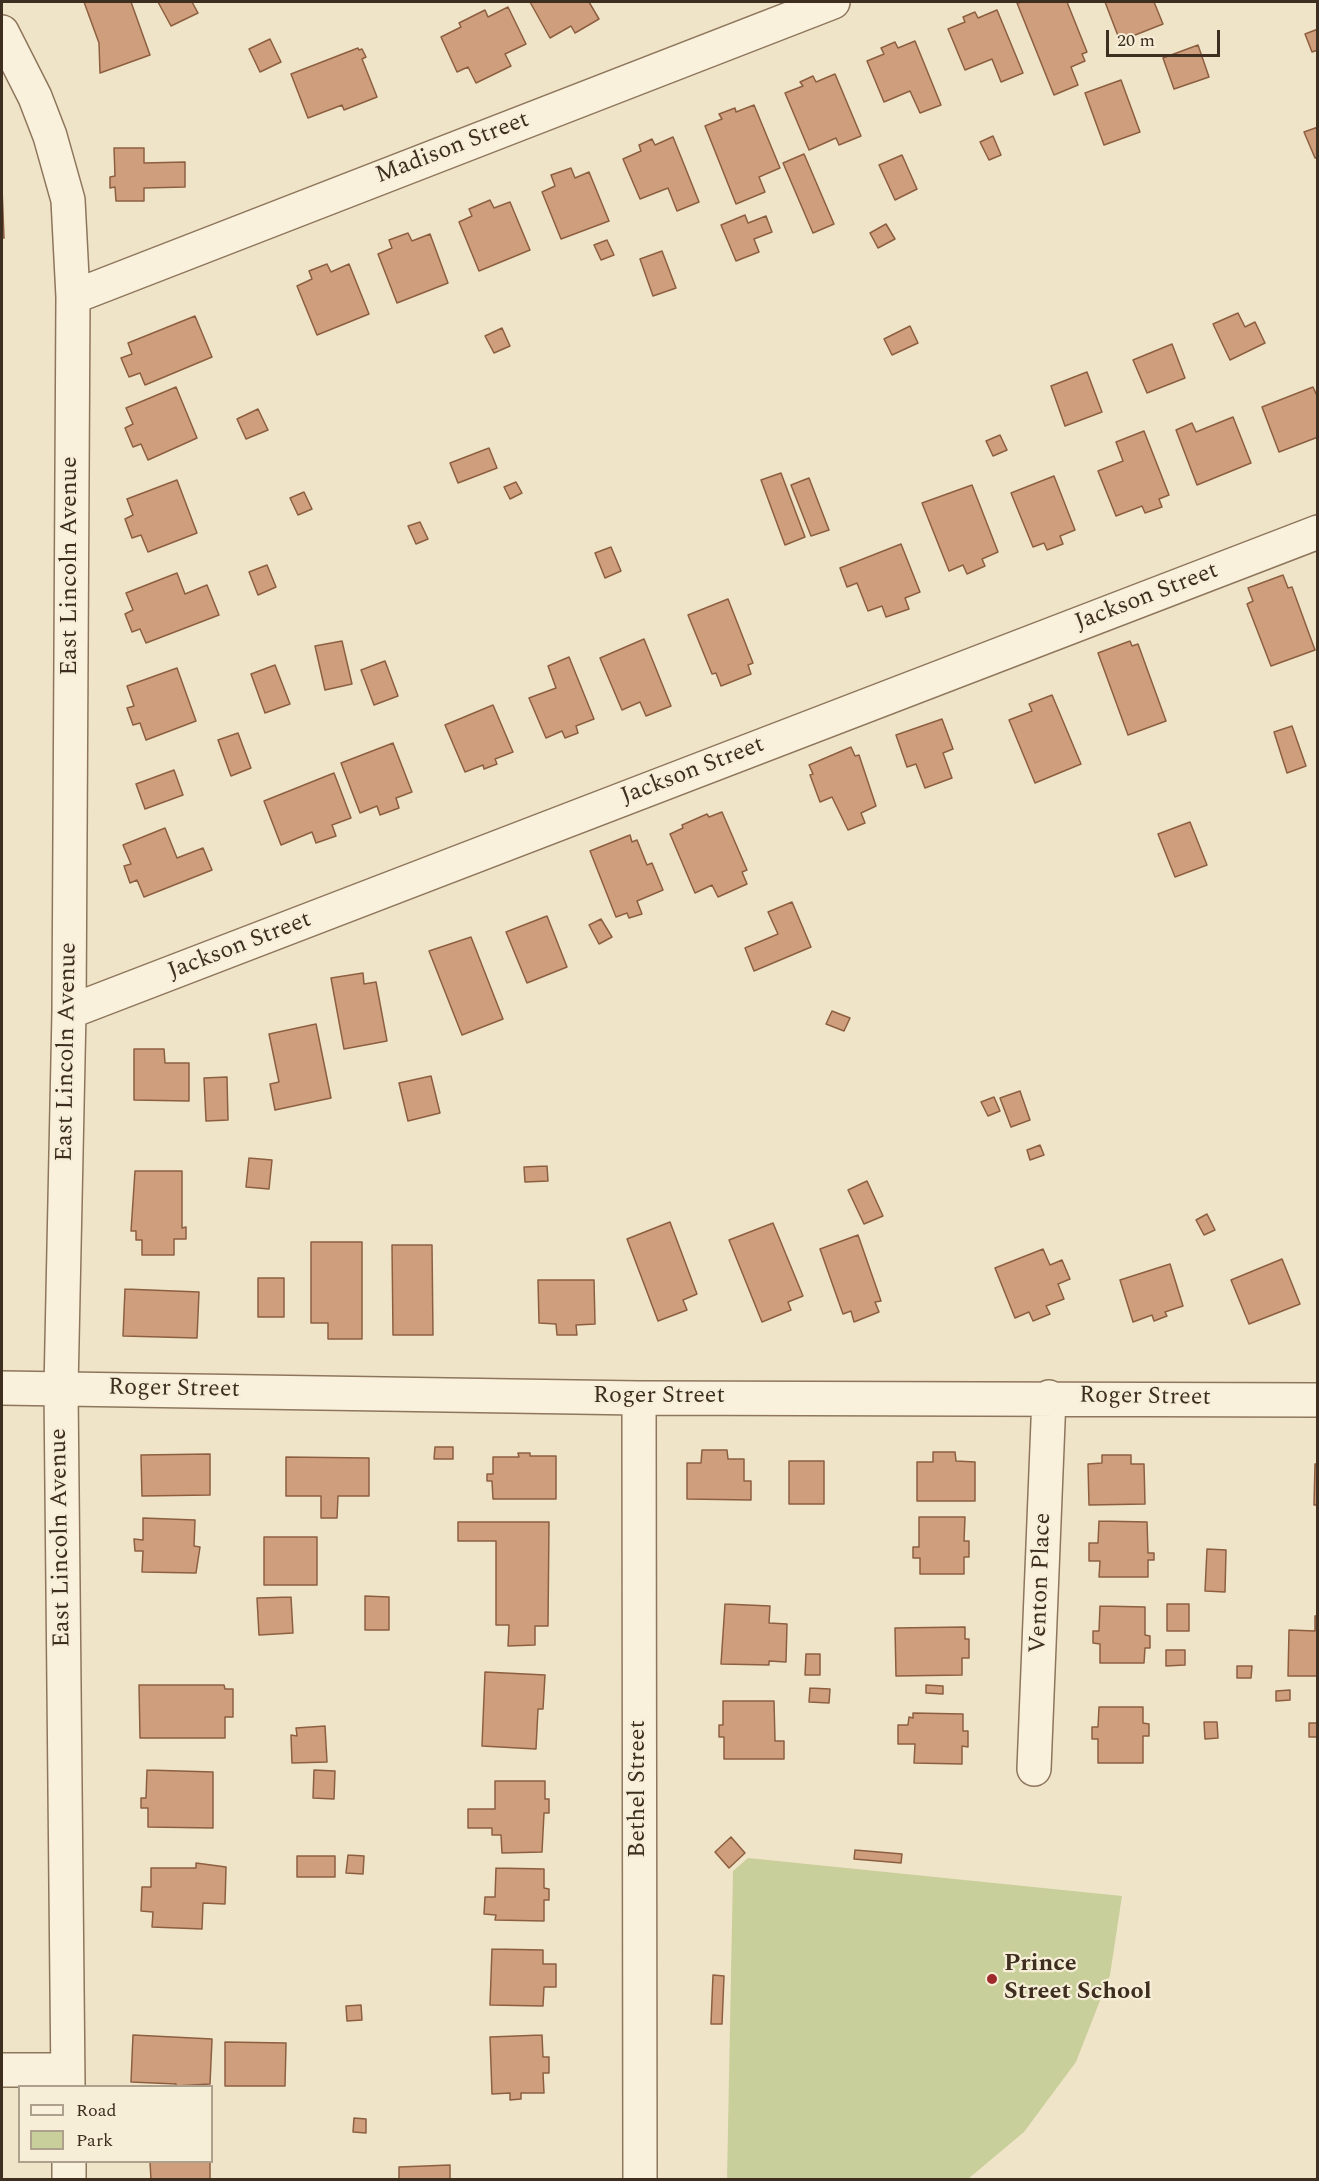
<!DOCTYPE html>
<style>
body{margin:0}
#map{position:relative;width:1319px;height:2181px;overflow:hidden;background:#f0e4c8;font-family:Spectral,serif}
canvas{display:block}
.frame{position:absolute;inset:0;border:3px solid #3d2e20;pointer-events:none}
.legend{position:absolute;left:18px;top:2085px;width:195px;height:78px;box-sizing:border-box;background:#f7eed8;border:2px solid #ada18e;margin:0;padding:8px 10px;list-style:none;font-size:18px;color:#3d2e20}
.legend li{display:flex;align-items:center;gap:12px;height:30px}
.legend b{width:30px;border:2px solid #ada18e}
.scale{position:absolute;left:1106px;top:30px;width:114px;height:27px;box-sizing:border-box;border:3px solid #3d2e20;border-top:0;padding-left:8px;font-size:18px;line-height:21px;white-space:nowrap;color:#3d2e20;-webkit-text-stroke:4px #f7eed8;paint-order:stroke}
</style>
<div id="map">
<canvas width="1319" height="2181"></canvas>
<div class="frame"></div>
<ul class="legend">
<li><b style="height:8px;background:#faf1dc"></b>Road</li>
<li><b style="height:16px;background:#c9cf9b"></b>Park</li>
</ul>
<div class="scale">20 m</div>
</div>
<script>
const ctx = document.querySelector('canvas').getContext('2d');
ctx.lineJoin = 'round';
function fillPath(path, color) {
  ctx.fillStyle = color;
  ctx.fill(path, 'evenodd');
}
function poly(rows) {
  const path = new Path2D();
  for (const r of rows) {
    path.moveTo(r[0], r[1]);
    for (let i = 2; i < r.length; i += 2) path.lineTo(r[i], r[i + 1]);
  }
  return path;
}
function strokePath(path, color, width, dash) {
  ctx.strokeStyle = color;
  ctx.lineWidth = width;
  ctx.lineCap = dash ? 'butt' : 'round';
  ctx.setLineDash(dash || []);
  ctx.stroke(path);
}
function drawText(font, color, halo, rows, align = 'center') {
  ctx.font = font + ' Spectral,serif';
  ctx.lineWidth = 4.5;
  ctx.setLineDash([]);
  ctx.textBaseline = 'middle';
  ctx.strokeStyle = halo;
  ctx.fillStyle = color;
  for (const [text, x, y, turn = 0] of rows) {
    ctx.save();
    ctx.translate(x, y);
    ctx.rotate((+turn || 0) * Math.PI / 180);
    ctx.textAlign = isNaN(turn) ? turn : align;
    if (halo) ctx.strokeText(text, 0, 0);
    ctx.fillText(text, 0, 0);
    ctx.restore();
  }
}
fillPath(poly([
 [748,1858,1122,1896,1110,1975,1076,2062,1024,2132,968,2179,727,2179,733,1871]
]), '#c9cf9b');
const building = poly([
 [84,2,131,2,150,55,100,73,99,43,84,2],
 [158,2,192,2,198,13,171,26,158,2],
 [530,2,589,2,599,19,575,33,571,26,550,38,530,2],
 [1023,2,1067,2,1087,52,1082,54,1085,61,1071,67,1078,85,1054,95,1017,3,1023,2],
 [1105,2,1154,2,1163,24,1120,41,1105,2],
 [508,7,526,44,505,54,511,66,476,83,468,67,457,72,441,37,461,27,459,23,485,10,488,17,508,7],
 [997,10,1023,73,1001,82,992,59,965,70,948,29,965,22,963,17,975,12,978,18,997,10],
 [1318,29,1318,50,1312,52,1305,34,1318,29],
 [270,39,281,62,260,72,249,49,270,39],
 [915,41,941,105,920,113,910,91,884,102,867,61,884,54,881,48,895,42,898,48,915,41],
 [1198,45,1209,77,1174,89,1163,58,1198,45],
 [358,48,359,50,362,49,366,57,362,59,377,97,344,110,342,105,308,118,291,74,358,48],
 [835,74,861,136,839,145,836,138,809,150,785,93,803,86,800,82,813,76,816,82,835,74],
 [1121,80,1140,132,1104,145,1085,93,1121,80],
 [754,105,780,168,759,177,765,192,736,204,705,126,722,119,719,114,735,108,736,112,754,105],
 [1318,127,1318,157,1315,158,1304,132,1318,127],
 [993,136,1001,155,989,160,980,142,993,136],
 [673,137,699,202,677,211,668,188,640,199,623,159,641,151,639,145,652,139,655,145,673,137],
 [114,148,144,148,144,163,185,162,185,187,144,188,144,201,116,201,115,187,110,188,110,177,115,176,114,148],
 [804,154,834,224,813,233,783,163,804,154],
 [902,155,917,189,895,200,879,165,902,155],
 [571,168,575,178,589,172,609,221,561,239,542,192,555,186,551,175,571,168],
 [2,188,4,238,2,238,2,188],
 [490,200,494,208,510,202,530,250,479,271,459,222,472,216,469,209,490,200],
 [745,215,748,223,766,216,772,232,754,239,759,252,736,261,721,225,745,215],
 [886,224,895,239,878,248,870,233,886,224],
 [408,233,412,241,430,234,448,283,397,303,378,254,392,248,389,240,408,233],
 [607,240,614,255,601,260,594,245,607,240],
 [662,251,676,288,653,296,640,259,662,251],
 [327,264,331,272,349,264,369,314,317,335,297,286,312,279,309,271,327,264],
 [1238,313,1245,327,1255,322,1265,343,1230,360,1213,324,1238,313],
 [195,316,212,357,145,385,140,373,129,377,121,358,132,354,128,343,195,316],
 [910,326,918,343,892,355,884,339,910,326],
 [502,328,510,346,494,353,485,336,502,328],
 [1172,344,1185,378,1147,393,1133,360,1172,344],
 [1087,372,1102,412,1065,426,1051,386,1087,372],
 [176,387,197,438,148,460,141,444,133,447,125,428,133,424,126,408,176,387],
 [1313,387,1318,398,1318,437,1279,452,1262,407,1313,387],
 [258,409,268,430,246,439,237,419,258,409],
 [1233,417,1251,463,1197,485,1176,430,1192,423,1196,432,1233,417],
 [1144,431,1169,495,1159,499,1162,507,1145,513,1142,506,1116,516,1098,471,1123,461,1116,442,1144,431],
 [1000,435,1007,450,993,456,986,441,1000,435],
 [489,448,497,468,458,483,450,463,489,448],
 [781,473,805,537,785,545,761,480,781,473],
 [1054,476,1075,530,1060,536,1063,544,1047,550,1044,543,1033,547,1011,493,1054,476],
 [809,478,829,530,811,536,791,485,809,478],
 [177,480,197,533,148,552,141,535,132,538,125,519,133,515,127,499,177,480],
 [516,482,522,493,510,499,504,487,516,482],
 [972,485,998,552,982,559,985,566,967,574,963,565,949,571,922,503,972,485],
 [304,492,312,509,298,515,290,498,304,492],
 [420,522,428,539,416,544,408,526,420,522],
 [901,544,920,592,905,598,909,609,886,617,882,606,868,611,857,583,847,587,840,568,901,544],
 [611,547,621,571,605,578,595,553,611,547],
 [267,565,276,587,258,595,249,572,267,565],
 [177,573,185,594,207,585,219,615,146,643,140,629,132,632,125,614,133,610,126,593,177,573],
 [1283,575,1288,588,1292,587,1315,650,1271,666,1247,604,1253,601,1248,588,1283,575],
 [728,599,753,663,748,665,751,674,721,686,716,673,712,674,688,615,728,599],
 [644,639,671,706,646,716,640,702,622,710,600,658,644,639],
 [342,641,352,684,325,690,315,646,342,641],
 [1130,641,1132,646,1138,644,1166,721,1128,735,1098,653,1130,641],
 [569,657,594,719,576,726,578,733,565,738,562,731,546,738,529,698,556,688,548,666,569,657],
 [385,661,398,696,374,705,361,670,385,661],
 [275,665,290,704,265,713,251,674,275,665],
 [177,668,196,721,146,740,140,723,133,725,127,708,134,706,127,686,177,668],
 [1052,695,1081,764,1035,783,1009,720,1032,711,1029,704,1052,695],
 [493,705,513,752,495,759,497,764,484,769,483,765,465,772,445,725,493,705],
 [942,719,953,749,943,753,952,778,925,788,916,764,907,767,896,735,942,719],
 [1292,726,1306,766,1287,773,1274,732,1292,726],
 [238,733,251,768,231,776,218,740,238,733],
 [393,743,412,792,396,798,399,808,380,815,377,806,360,813,341,763,393,743],
 [851,747,855,756,859,755,876,806,861,813,865,823,848,830,832,797,820,802,810,775,813,774,809,765,851,747],
 [174,770,183,795,145,809,136,784,174,770],
 [334,773,351,818,332,825,336,836,316,843,312,832,281,845,264,801,334,773],
 [722,812,747,870,742,872,747,884,718,897,712,885,695,893,670,834,683,828,682,825,707,814,709,817,722,812],
 [1190,822,1207,865,1175,877,1158,834,1190,822],
 [165,828,177,858,203,848,212,870,144,897,137,880,130,883,124,866,131,864,123,845,165,828],
 [630,835,632,842,637,840,647,865,652,863,663,890,637,901,642,914,629,918,627,913,616,917,590,851,630,835],
 [792,902,811,947,754,971,745,948,778,934,768,912,792,902],
 [547,916,567,967,527,983,506,932,547,916],
 [601,919,612,937,599,944,589,925,601,919],
 [471,937,503,1019,462,1035,429,951,471,937],
 [363,973,364,984,376,982,387,1041,344,1049,331,978,363,973],
 [832,1011,850,1018,844,1031,826,1024,832,1011],
 [316,1024,331,1098,275,1110,270,1084,279,1082,269,1034,316,1024],
 [134,1049,164,1049,165,1063,189,1063,189,1101,134,1100,134,1049],
 [431,1076,440,1113,408,1121,399,1083,431,1076],
 [227,1077,228,1120,206,1121,204,1078,227,1077],
 [1020,1091,1030,1120,1011,1127,1000,1098,1020,1091],
 [994,1097,1000,1111,988,1116,981,1102,994,1097],
 [1040,1145,1044,1155,1030,1160,1027,1150,1040,1145],
 [249,1158,272,1160,269,1189,246,1187,249,1158],
 [547,1166,548,1181,525,1182,524,1167,547,1166],
 [135,1171,182,1171,182,1228,186,1227,186,1239,174,1239,174,1255,142,1255,142,1240,136,1240,136,1231,131,1231,135,1171],
 [867,1181,883,1216,864,1224,848,1190,867,1181],
 [1207,1214,1215,1230,1204,1235,1196,1220,1207,1214],
 [670,1222,697,1294,683,1300,687,1310,658,1321,627,1239,670,1222],
 [773,1223,803,1296,788,1302,791,1310,762,1322,729,1240,773,1223],
 [858,1235,881,1301,875,1302,879,1312,854,1322,851,1311,843,1314,820,1249,858,1235],
 [311,1242,362,1242,362,1339,328,1339,328,1323,311,1323,311,1242],
 [392,1245,432,1245,433,1335,393,1335,392,1245],
 [1043,1249,1050,1265,1062,1260,1070,1279,1058,1284,1064,1299,1046,1306,1050,1314,1033,1321,1029,1312,1015,1318,995,1268,1043,1249],
 [1282,1259,1300,1304,1249,1324,1231,1280,1282,1259],
 [1170,1264,1183,1306,1165,1312,1167,1316,1154,1321,1152,1315,1133,1322,1120,1280,1170,1264],
 [258,1278,284,1278,284,1317,258,1317,258,1278],
 [538,1280,594,1280,595,1324,576,1325,577,1335,557,1335,556,1324,539,1323,538,1280],
 [125,1289,199,1292,197,1338,123,1336,125,1289],
 [435,1447,453,1447,453,1459,434,1459,435,1447],
 [702,1450,727,1450,728,1459,744,1459,744,1481,751,1481,751,1500,687,1499,687,1463,701,1463,702,1450],
 [933,1452,955,1452,956,1461,975,1462,975,1501,917,1501,917,1462,933,1462,933,1452],
 [518,1453,530,1453,530,1456,556,1456,556,1499,493,1499,492,1481,487,1481,487,1474,493,1474,493,1457,519,1457,518,1453],
 [210,1454,210,1495,142,1496,141,1455,210,1454],
 [1102,1455,1131,1455,1131,1464,1144,1464,1145,1504,1089,1505,1088,1464,1102,1463,1102,1455],
 [286,1457,369,1458,369,1496,338,1496,337,1518,321,1518,321,1496,286,1496,286,1457],
 [789,1461,824,1461,824,1504,789,1504,789,1461],
 [1315,1464,1318,1464,1318,1505,1314,1505,1315,1464],
 [919,1517,965,1517,964,1541,969,1541,969,1557,964,1557,964,1574,920,1574,920,1558,913,1558,913,1547,919,1547,919,1517],
 [143,1518,195,1520,194,1546,200,1547,196,1573,142,1572,143,1551,135,1551,134,1539,143,1540,143,1518],
 [1099,1521,1147,1522,1148,1553,1154,1553,1154,1560,1148,1560,1148,1577,1099,1577,1100,1561,1089,1561,1089,1543,1098,1543,1099,1521],
 [458,1522,549,1522,548,1626,535,1626,535,1645,508,1646,509,1625,496,1625,496,1541,458,1541,458,1522],
 [264,1537,317,1537,317,1585,264,1585,264,1537],
 [1207,1549,1226,1550,1225,1592,1205,1591,1207,1549],
 [365,1596,389,1597,389,1630,365,1630,365,1596],
 [291,1597,293,1633,259,1635,257,1598,291,1597],
 [725,1604,770,1606,769,1623,787,1624,786,1662,769,1661,769,1665,721,1664,725,1604],
 [1167,1604,1189,1604,1189,1631,1167,1631,1167,1604],
 [1100,1606,1145,1607,1145,1635,1150,1636,1150,1648,1145,1648,1144,1663,1100,1663,1100,1644,1093,1643,1093,1631,1099,1631,1100,1606],
 [1315,1616,1318,1616,1318,1676,1288,1676,1289,1630,1315,1631,1315,1616],
 [965,1627,965,1639,969,1639,969,1658,962,1658,962,1675,896,1676,895,1628,965,1627],
 [1166,1650,1185,1650,1185,1665,1166,1666,1166,1650],
 [806,1654,820,1654,820,1675,805,1675,806,1654],
 [1237,1666,1252,1666,1251,1678,1237,1678,1237,1666],
 [485,1672,545,1675,543,1709,538,1709,536,1749,482,1746,485,1672],
 [139,1685,224,1685,225,1689,233,1689,233,1717,225,1717,225,1738,140,1738,139,1685],
 [926,1685,943,1686,943,1694,926,1693,926,1685],
 [810,1688,830,1689,829,1703,809,1702,810,1688],
 [1290,1690,1290,1700,1276,1701,1276,1691,1290,1690],
 [723,1701,774,1701,775,1741,784,1741,784,1759,724,1759,724,1737,719,1737,719,1725,723,1725,723,1701],
 [1099,1707,1143,1707,1143,1723,1149,1724,1149,1736,1143,1736,1143,1763,1098,1763,1098,1739,1092,1739,1092,1727,1098,1727,1099,1707],
 [913,1713,963,1714,963,1731,968,1731,968,1747,962,1746,962,1764,914,1763,915,1744,898,1744,898,1725,908,1725,909,1717,913,1718,913,1713],
 [1204,1722,1217,1722,1218,1738,1205,1739,1204,1722],
 [1309,1723,1318,1723,1318,1737,1309,1737,1309,1723],
 [325,1726,327,1762,292,1763,291,1735,297,1736,296,1728,325,1726],
 [147,1770,213,1772,213,1828,148,1827,148,1808,141,1808,141,1798,146,1798,147,1770],
 [314,1770,335,1771,334,1799,313,1798,314,1770],
 [495,1781,545,1781,545,1799,549,1799,549,1813,544,1813,542,1852,502,1853,501,1835,492,1835,492,1828,468,1828,468,1809,495,1809,495,1781],
 [731,1837,745,1853,729,1868,715,1852,731,1837],
 [855,1850,902,1854,901,1863,854,1859,855,1850],
 [348,1855,364,1856,363,1874,346,1873,348,1855],
 [297,1856,335,1856,335,1877,297,1877,297,1856],
 [196,1863,226,1867,225,1904,203,1903,202,1929,152,1927,153,1912,141,1911,142,1887,151,1887,151,1868,196,1868,196,1863],
 [496,1868,544,1869,544,1888,549,1889,549,1900,544,1900,544,1921,495,1920,496,1915,484,1914,485,1897,495,1897,496,1868],
 [492,1949,543,1950,543,1964,556,1964,556,1987,544,1987,543,2006,490,2005,492,1949],
 [713,1975,724,1976,722,2024,711,2024,713,1975],
 [361,2005,362,2020,347,2021,346,2006,361,2005],
 [133,2035,212,2039,210,2084,176,2086,176,2084,131,2082,133,2035],
 [542,2035,543,2057,549,2057,549,2073,543,2073,544,2093,521,2093,521,2099,510,2100,510,2093,492,2094,490,2037,542,2035],
 [225,2042,286,2043,285,2086,225,2086,225,2042],
 [354,2118,366,2119,366,2133,353,2132,354,2118],
 [150,2162,210,2162,210,2180,151,2180,150,2162],
 [450,2165,450,2180,399,2180,399,2167,450,2165]
]);
fillPath(building, '#cf9f7d');
strokePath(building, '#8d5f41', 1.5);
const minor = poly([
 [2,32,35,97,50,136,68,200,73,297,69,1012,61,1389,68,2086],
 [73,297,833,2],
 [69,1012,1318,532],
 [2,1388,639,1398,1318,1400],
 [639,1398,640,2180],
 [1034,1769,1049,1397],
 [2,2070,67,2070],
 [69,2162,69,2180]
]);
strokePath(minor, '#8d765c', 36);
strokePath(minor, '#faf1dc', 33);
for (const [x, y, r, color] of [
 [992,1979,6,"#9e2a2b"]
]) {
  const dot = new Path2D();
  dot.arc(x, y, r, 0, 2 * Math.PI);
  ctx.fillStyle = color;
  ctx.fill(dot);
  strokePath(dot, '#f7eed8', 2);
}
drawText('24px', '#3d2e20', '#f7eed8', [
 ["Madison Street",453,149,-21],
 ["East Lincoln Avenue",71,566,-90],
 ["Jackson Street",1147,598,-21],
 ["Jackson Street",693,772,-21],
 ["Jackson Street",240,947,-21],
 ["East Lincoln Avenue",68,1052,-89],
 ["Roger Street",174,1390,1],
 ["Roger Street",659,1397],
 ["Roger Street",1145,1398,1],
 ["East Lincoln Avenue",62,1538,-91],
 ["Venton Place",1042,1583,-88],
 ["Bethel Street",639,1789,-90]
]);
drawText('bold 24px', '#3d2e20', '#f7eed8', [
 ["Prince",1004,1965],
 ["Street School",1004,1993]
], 'left');
</script>
